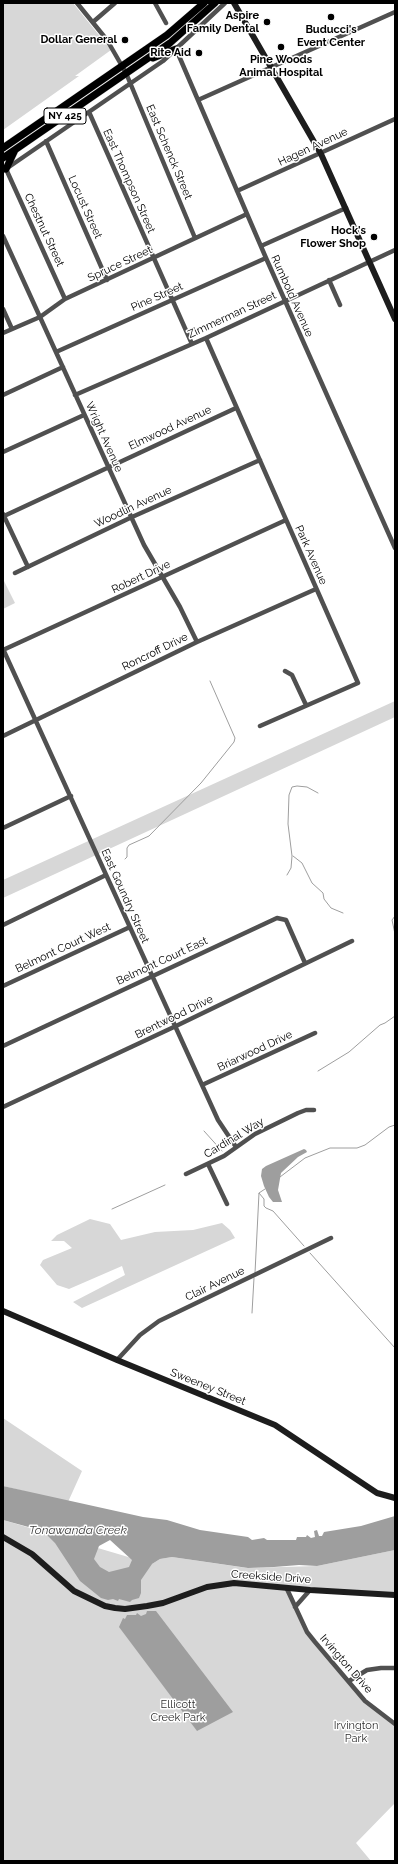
<!DOCTYPE html>
<style>
body{margin:0}
#map{position:relative;width:398px;height:1864px;overflow:hidden;background:#fff;font-family:Raleway,sans-serif}
canvas{display:block}
.frame{position:absolute;inset:0;border:4px solid #000;pointer-events:none}
</style>
<div id="map">
<canvas width="398" height="1864"></canvas>
<div class="frame"></div>
</div>
<script>
const ctx = document.querySelector('canvas').getContext('2d');
ctx.lineJoin = 'round';
function fillPath(path, color) {
  ctx.fillStyle = color;
  ctx.fill(path, 'evenodd');
}
function poly(rows) {
  const path = new Path2D();
  for (const r of rows) {
    path.moveTo(r[0], r[1]);
    for (let i = 2; i < r.length; i += 2) path.lineTo(r[i], r[i + 1]);
  }
  return path;
}
function strokePath(path, color, width, dash) {
  ctx.strokeStyle = color;
  ctx.lineWidth = width;
  ctx.lineCap = dash ? 'butt' : 'round';
  ctx.setLineDash(dash || []);
  ctx.stroke(path);
}
function drawText(font, color, halo, rows, align = 'center') {
  ctx.font = font + ' Raleway,sans-serif';
  ctx.lineWidth = 3;
  ctx.setLineDash([]);
  ctx.textBaseline = 'middle';
  ctx.strokeStyle = halo;
  ctx.fillStyle = color;
  for (const [text, x, y, turn = 0] of rows) {
    ctx.save();
    ctx.translate(x, y);
    ctx.rotate((+turn || 0) * Math.PI / 180);
    ctx.textAlign = isNaN(turn) ? turn : align;
    if (halo) ctx.strokeText(text, 0, 0);
    ctx.fillText(text, 0, 0);
    ctx.restore();
  }
}
fillPath(poly([
 [3,3,73,3,111,50,75,76,79,76,3,130],
 [3,579,15,603,3,609],
 [395,701,395,717,3,898,3,880],
 [90,1219,110,1224,121,1240,155,1232,193,1230,222,1223,230,1230,235,1238,82,1308,73,1302,125,1275,122,1266,69,1289,57,1285,40,1265,43,1260,72,1248,64,1241,51,1241,57,1235],
 [3,1418,82,1471,68,1502,3,1486],
 [3,1520,152,1564,160,1559,172,1557,247,1568,317,1566,395,1550,395,1596,287,1589,307,1632,365,1701,395,1724,395,1803,356,1843,371,1861,3,1861]
]), '#d7d7d7');
fillPath(poly([
 [304,1149,306,1150,307,1152,298,1157,281,1173,278,1190,282,1202,273,1202,269,1197,264,1186,261,1176,262,1169,266,1166],
 [3,1486,143,1517,167,1520,200,1530,248,1537,252,1540,264,1538,267,1540,296,1540,297,1537,306,1537,307,1535,311,1538,315,1537,314,1531,317,1530,319,1536,322,1536,324,1532,361,1526,395,1516,395,1550,317,1566,299,1565,274,1567,248,1568,172,1557,160,1559,152,1564,141,1580,141,1593,139,1598,132,1600,130,1602,119,1599,118,1601,113,1599,108,1600,101,1598,80,1581,55,1543,43,1531,3,1520],
 [110,1540,132,1560,129,1567,109,1572,100,1567,94,1559,99,1546],
 [147,1611,156,1611,233,1712,197,1731,119,1627,123,1618,125,1619,127,1615,136,1615,137,1613,141,1616,146,1614]
]), '#9e9e9e');
strokePath(poly([
 [293,856,302,863,312,883,323,893,324,899,331,908,343,913],
 [125,859,127,857,127,848,129,845,149,836,201,783,234,742,235,738,210,681],
 [287,875,291,868,292,856,288,824,289,795,292,787,297,786,307,787,318,793],
 [395,916,392,920,395,934],
 [318,1071,349,1052,380,1025,385,1023,395,1016],
 [204,1131,222,1151],
 [280,1177,305,1158,330,1148,357,1148,365,1145,389,1127,395,1125],
 [259,1193,265,1189],
 [112,1209,165,1185],
 [310,1253,395,1348],
 [255,1273,259,1193,264,1199,264,1206,266,1208,273,1211,304,1246],
 [252,1313,254,1278]
]), '#9e9e9e', 1);
const primary = poly([
 [153,58,176,49],
 [3,148,167,35,204,3],
 [3,158,170,43,215,3],
 [6,169,15,150]
]);
strokePath(primary, '#dbdbdb', 8);
strokePath(poly([
 [77,3,107,40,126,73,195,238],
 [155,3,166,23],
 [93,22,115,3],
 [176,49,266,258,395,548],
 [198,100,395,12],
 [89,112,192,344],
 [46,141,107,280],
 [6,169,65,299],
 [3,171,163,61,225,3],
 [237,191,395,119],
 [3,236,144,545,180,607,197,642],
 [261,246,346,208],
 [329,280,340,305],
 [3,309,12,329],
 [3,333,40,317,65,299,247,214],
 [206,338,358,683,260,726],
 [56,352,266,258],
 [3,395,63,367],
 [75,395,206,338,395,250],
 [3,452,84,415],
 [3,514,28,567],
 [4,516,236,408],
 [15,573,132,517,260,460],
 [3,649,218,1120,236,1147],
 [3,650,286,520],
 [285,671,292,675,306,705],
 [3,736,197,642,316,589],
 [3,828,71,796],
 [3,925,106,875],
 [3,986,130,927],
 [3,1046,277,918,286,920,305,963],
 [202,1085,315,1033],
 [3,1107,176,1026,352,941],
 [208,1164,227,1204],
 [186,1174,224,1156,255,1134,298,1113,306,1110,314,1110],
 [117,1360,140,1335,159,1321,331,1238],
 [287,1589,307,1632,315,1642,365,1701,395,1724],
 [295,1607,310,1590],
 [349,1681,367,1670,381,1668,395,1668]
]), '#505050', 4.5);
strokePath(poly([
 [234,3,321,154,395,319],
 [3,1311,117,1360,275,1425,377,1493,395,1498],
 [3,1537,32,1554,74,1591,105,1606,115,1608,125,1609,147,1606,163,1603,207,1587,234,1583,310,1590,395,1595]
]), '#1d1d1d', 6);
strokePath(primary, '#000', 7);
for (const [x, y, r, color] of [
 [331,17,4,"#000"],
 [267,22,4,"#000"],
 [125,40,4,"#000"],
 [281,47,4,"#000"],
 [199,53,4,"#000"],
 [374,237,4,"#000"]
]) {
  const dot = new Path2D();
  dot.arc(x, y, r, 0, 2 * Math.PI);
  ctx.fillStyle = color;
  ctx.fill(dot);
  strokePath(dot, '#fff', 1.5);
}
for (const [x, y, w] of [
 [65,116,42]
]) {
  const box = new Path2D();
  box.roundRect(x - w / 2, y - 8, w, 16, 3);
  ctx.fillStyle = '#fff';
  ctx.fill(box);
  strokePath(box, '#000', 1);
}
drawText('bold 10px', '#000', null, [
 ["NY 425",65,116]
]);
drawText('bold 11px', '#000', '#fff', [
 ["Aspire",259,16],
 ["Family Dental",259,29],
 ["Buducci's",331,30,"center"],
 ["Event Center",331,43,"center"],
 ["Dollar General",117,40],
 ["Rite Aid",191,53],
 ["Pine Woods",281,60,"center"],
 ["Animal Hospital",281,73,"center"],
 ["Hock's",366,231],
 ["Flower Shop",366,244]
], 'right');
drawText('11px', '#000', '#fff', [
 ["Hagen Avenue",313,147,-25],
 ["East Schenck Street",169,152,67],
 ["East Thompson Street",129,181,66],
 ["Locust Street",85,207,66],
 ["Chestnut Street",44,230,65],
 ["Spruce Street",120,264,-25],
 ["Rumbold Avenue",292,296,66],
 ["Pine Street",157,297,-24],
 ["Zimmerman Street",232,315,-25],
 ["Elmwood Avenue",170,428,-25],
 ["Wright Avenue",104,437,66],
 ["Woodlin Avenue",133,507,-25],
 ["Park Avenue",311,555,66],
 ["Robert Drive",141,577,-25],
 ["Roncroff Drive",155,652,-26],
 ["East Goundry Street",125,896,66],
 ["Belmont Court West",63,948,-25],
 ["Belmont Court East",162,961,-25],
 ["Brentwood Drive",174,1017,-26],
 ["Briarwood Drive",255,1051,-25],
 ["Cardinal Way",234,1138,-31],
 ["Clair Avenue",215,1284,-26],
 ["Sweeney Street",208,1387,22],
 ["Creekside Drive",271,1577,4],
 ["Irvington Drive",346,1664,49]
]);
drawText('11px', '#2e2e2e', '#fff', [
 ["Ellicott",178,1705],
 ["Creek Park",178,1718],
 ["Irvington",356,1726],
 ["Park",356,1739]
]);
drawText('italic 12px', '#3f3f3f', '#fff', [
 ["Tonawanda Creek",78,1530]
]);
</script>
